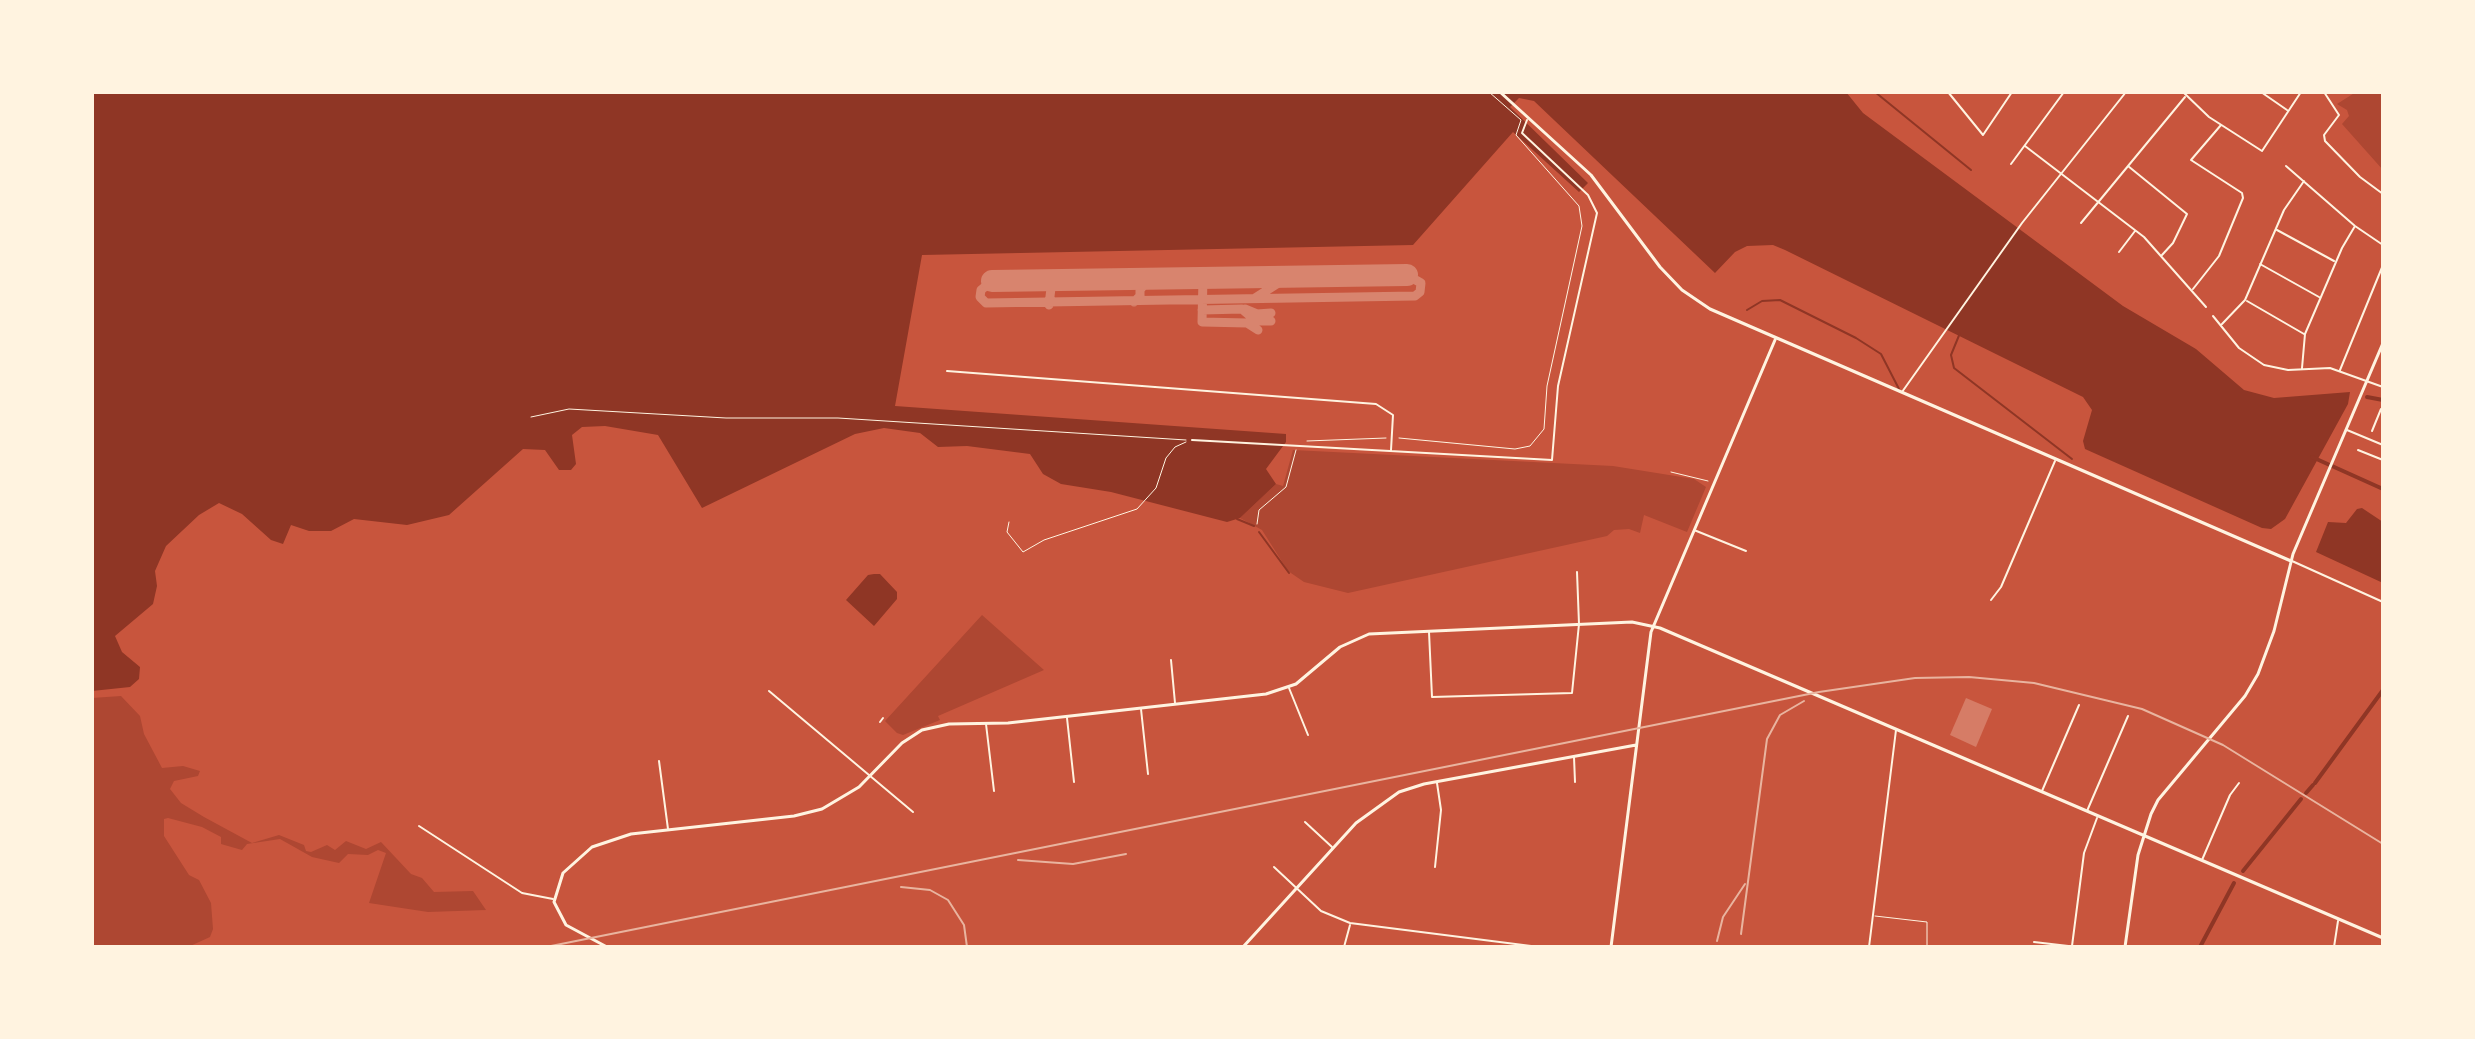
<!DOCTYPE html>
<style>
body{margin:0}
#map{position:relative;width:2475px;height:1039px;overflow:hidden;background:#c8553d;font-family:"Nunito Sans",sans-serif}
canvas{display:block}
.frame{position:absolute;inset:0;border:94px solid #fff3e0;pointer-events:none}
</style>
<div id="map">
<canvas width="2475" height="1039"></canvas>
<div class="frame"></div>
</div>
<script>
const ctx = document.querySelector('canvas').getContext('2d');
ctx.lineJoin = 'round';
function fillPath(path, color) {
  ctx.fillStyle = color;
  ctx.fill(path, 'evenodd');
}
function poly(rows) {
  const path = new Path2D();
  for (const r of rows) {
    path.moveTo(r[0], r[1]);
    for (let i = 2; i < r.length; i += 2) path.lineTo(r[i], r[i + 1]);
  }
  return path;
}
function strokePath(path, color, width, dash) {
  ctx.strokeStyle = color;
  ctx.lineWidth = width;
  ctx.lineCap = dash ? 'butt' : 'round';
  ctx.setLineDash(dash || []);
  ctx.stroke(path);
}
fillPath(poly([
 [2356,92,2383,94,2383,170,2342,124,2349,116,2347,110,2337,104],
 [1293,450,1613,466,1694,479,1706,487,1687,532,1644,515,1640,533,1629,529,1614,530,1607,536,1348,593,1304,582,1288,571,1262,530,1240,518,1276,484,1283,486],
 [982,615,1044,670,938,716,940,720,903,735,897,733,885,721],
 [121,696,140,716,144,734,162,768,183,766,200,771,198,776,174,781,170,789,181,803,204,817,252,843,279,835,304,845,306,851,311,852,327,845,335,850,346,841,366,849,381,842,411,874,422,878,434,892,473,891,486,910,428,912,369,903,386,853,378,850,368,855,348,854,339,863,312,857,280,839,247,844,242,850,221,844,221,837,202,827,168,818,164,819,164,836,189,875,199,880,211,903,213,929,210,937,188,947,92,947,92,698]
]), '#ae4732');
fillPath(poly([
 [92,92,1846,92,1863,113,2123,306,2196,349,2244,390,2274,398,2350,392,2348,404,2285,519,2271,529,2262,528,2085,449,2083,441,2092,410,2083,397,1785,250,1773,245,1747,246,1735,252,1715,273,1534,101,1519,98,1510,107,1588,183,1579,192,1513,132,1413,245,922,255,895,406,1286,434,1286,442,1266,469,1276,484,1240,518,1227,522,1111,492,1061,484,1043,474,1030,454,967,446,938,447,920,433,884,428,855,434,702,508,658,435,605,426,582,427,572,435,576,464,571,470,559,470,545,450,523,449,449,515,407,525,354,519,331,531,309,531,291,525,283,544,271,540,242,514,219,503,199,515,166,546,155,571,157,586,153,604,115,636,122,652,140,667,139,679,130,687,92,691],
 [2362,508,2383,522,2383,583,2316,552,2328,522,2346,523,2357,509],
 [874,574,880,574,897,592,897,599,874,626,846,600,868,575]
]), '#8f3625');
strokePath(poly([
 [1875,92,1971,170],
 [1747,310,1762,301,1780,300,1856,338,1881,354,1899,389],
 [1960,333,1951,355,1954,368,2072,459],
 [1237,519,1254,526],
 [1259,532,1289,573]
]), '#8f3625', 2);
strokePath(poly([
 [2367,397,2383,400],
 [2312,457,2383,489],
 [2315,783,2383,690],
 [2306,793,2313,785],
 [2243,871,2301,799],
 [2200,947,2234,883]
]), '#8f3625', 4);
strokePath(poly([
 [1251,277,1266,280,1269,286,1266,291],
 [1203,278,1202,322,1247,323,1258,330],
 [1126,279,1140,287,1140,296,1134,302],
 [992,281,981,290,980,297,986,303,1415,296,1420,292,1421,283,1407,275],
 [1140,290,1147,281,1157,279],
 [1255,298,1280,282,1298,277],
 [1049,305,1051,288,1066,280],
 [1245,309,1257,314,1271,313],
 [1202,310,1242,309,1256,321,1271,321]
]), '#d8846e', 9);
strokePath(poly([
 [992,281,1407,275]
]), '#d8846e', 22);
fillPath(poly([
 [1966,698,1992,709,1976,747,1950,735]
]), '#d67c66');
strokePath(poly([
 [531,417,569,409,726,418,838,418,1186,440],
 [1399,438,1515,449,1530,446,1544,429,1547,386,1582,226,1579,206,1516,135,1521,120,1489,92],
 [1307,441,1386,438],
 [1671,472,1708,481],
 [1009,522,1007,532,1023,552,1044,540,1137,509,1156,488,1166,458,1175,447,1186,442],
 [1257,524,1259,510,1286,487,1296,450]
]), '#fff3e0', 1);
strokePath(poly([
 [1875,916,1927,922,1927,947]
]), '#fff3e0', 1);
strokePath(poly([
 [1948,92,1983,135,2012,92],
 [2183,92,2209,117,2262,151,2301,92],
 [2261,92,2287,110],
 [2324,92,2339,115,2324,135,2325,141,2360,177,2383,194],
 [2025,146,2144,237,2206,307],
 [2011,164,2064,92],
 [2128,166,2187,214,2173,243,2162,255],
 [2286,166,2355,226,2383,245],
 [2081,223,2185,97],
 [2277,230,2334,261],
 [2119,252,2135,231],
 [2260,264,2319,297],
 [2193,289,2219,256,2243,198,2242,193,2191,160,2221,125],
 [2247,301,2304,334],
 [2213,316,2239,348,2264,365,2288,370,2330,368,2383,387],
 [2222,324,2245,300,2284,210,2304,181],
 [2302,368,2305,334,2342,248,2355,226],
 [2340,370,2383,265],
 [947,371,1376,404,1393,415,1391,450],
 [2372,431,2381,409],
 [1192,440,1552,460,1558,386,1597,213,1588,195,1522,133,1527,120],
 [2358,450,2383,460],
 [1694,530,1746,551],
 [2292,561,2383,602],
 [1991,600,2001,587,2055,461],
 [1429,632,1432,697,1572,693,1579,624,1577,572],
 [1171,660,1175,703],
 [1289,688,1308,735],
 [769,691,913,812],
 [1141,709,1148,774],
 [1067,718,1074,782],
 [880,722,883,718],
 [986,724,994,791],
 [1574,757,1575,782],
 [659,761,668,829],
 [2042,791,2079,705],
 [2087,811,2128,716],
 [1305,822,1332,847],
 [419,826,522,893,553,899],
 [2202,860,2230,795,2239,783],
 [1274,867,1321,911,1350,923,1539,947],
 [1435,867,1441,810,1437,783],
 [2034,942,2077,947],
 [2072,946,2084,853,2097,818],
 [1344,947,1350,925],
 [1869,947,1896,730]
]), '#fff3e0', 2);
strokePath(poly([
 [1902,392,2022,223,2126,92],
 [2347,430,2383,445],
 [2334,947,2338,921]
]), '#fff3e0', 2);
strokePath(poly([
 [1500,92,1591,175,1660,267,1682,290,1710,309,2291,561],
 [607,947,566,925,554,902,563,873,592,847,631,834,794,816,822,809,859,787,902,743,922,730,949,724,1008,723,1266,694,1296,684,1340,647,1369,634,1632,622,1660,628,2383,938],
 [1243,947,1356,823,1399,792,1424,784,1636,745],
 [1611,947,1651,632,1775,340],
 [2125,947,2138,855,2151,814,2158,800,2245,696,2258,674,2274,631,2293,554,2383,343]
]), '#fff3e0', 3);
strokePath(poly([
 [1018,860,1073,864,1126,854],
 [901,887,930,890,948,900,964,925,967,947],
 [1741,934,1767,739,1780,715,1804,701],
 [1717,941,1723,917,1745,884],
 [546,947,1819,692,1915,678,1969,677,2034,683,2142,709,2223,745,2383,844]
]), '#e9b49f', 2);
</script>
